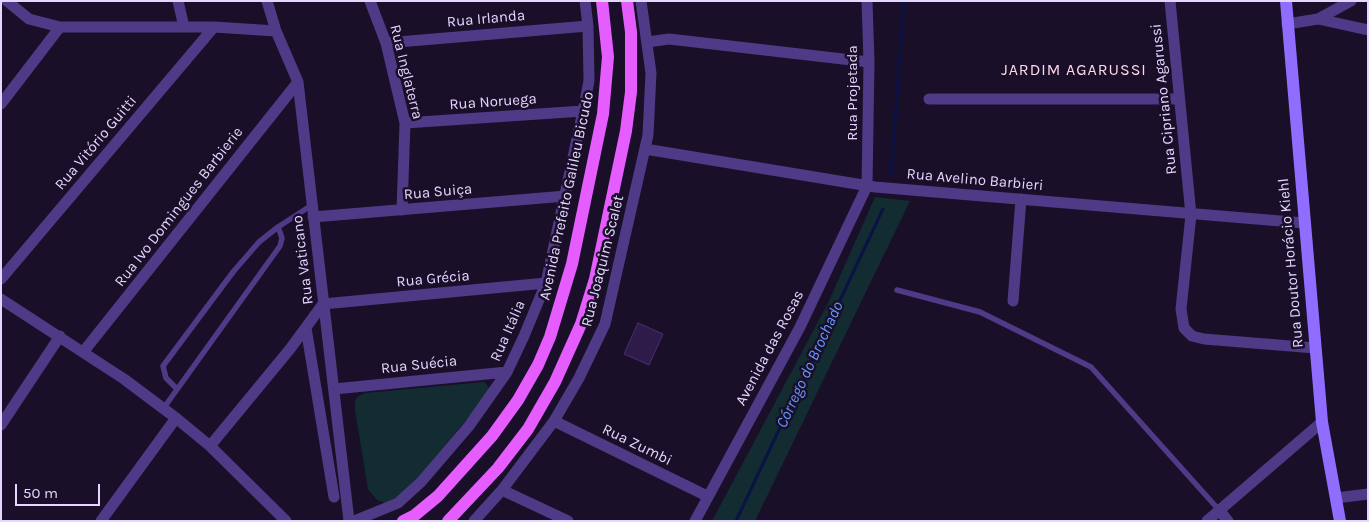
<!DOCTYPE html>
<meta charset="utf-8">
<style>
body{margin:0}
#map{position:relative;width:1369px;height:522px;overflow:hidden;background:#190f28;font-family:Karla,sans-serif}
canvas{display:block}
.frame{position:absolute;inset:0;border:2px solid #e4d6ff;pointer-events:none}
.scale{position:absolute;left:15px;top:484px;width:85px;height:22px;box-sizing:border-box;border:2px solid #e4d6ff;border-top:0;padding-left:6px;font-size:15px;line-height:18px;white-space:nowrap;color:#e4d6ff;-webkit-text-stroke:4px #190f28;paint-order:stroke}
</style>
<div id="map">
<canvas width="1369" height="522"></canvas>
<div class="frame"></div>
<div class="scale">50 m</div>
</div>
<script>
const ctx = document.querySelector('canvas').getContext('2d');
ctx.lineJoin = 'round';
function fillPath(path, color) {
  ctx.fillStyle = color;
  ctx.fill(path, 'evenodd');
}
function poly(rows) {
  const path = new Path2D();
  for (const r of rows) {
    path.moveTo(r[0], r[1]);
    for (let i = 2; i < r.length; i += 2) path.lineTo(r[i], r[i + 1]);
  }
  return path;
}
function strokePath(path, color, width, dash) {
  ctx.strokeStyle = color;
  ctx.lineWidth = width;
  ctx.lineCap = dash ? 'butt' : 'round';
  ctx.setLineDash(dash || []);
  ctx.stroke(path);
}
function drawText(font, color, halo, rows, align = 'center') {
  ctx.font = font + ' Karla,sans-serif';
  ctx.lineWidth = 5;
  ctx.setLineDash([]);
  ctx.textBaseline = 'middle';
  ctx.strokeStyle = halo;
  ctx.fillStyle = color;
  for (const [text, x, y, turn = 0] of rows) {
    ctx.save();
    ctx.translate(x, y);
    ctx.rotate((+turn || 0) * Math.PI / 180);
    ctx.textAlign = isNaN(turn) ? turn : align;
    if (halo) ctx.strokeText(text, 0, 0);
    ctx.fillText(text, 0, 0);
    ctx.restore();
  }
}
fillPath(poly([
 [875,197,910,201,755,521,712,521,828,303],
 [484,382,490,389,486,396,412,485,398,497,386,503,377,500,368,489,355,410,355,402,357,397,365,393]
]), '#122c32');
strokePath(poly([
 [891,174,904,1],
 [736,521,883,209]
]), '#0a1246', 3);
const building = poly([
 [638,323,663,334,649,365,624,354,638,323]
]);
fillPath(building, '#2e1b49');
strokePath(building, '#4b2d75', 1);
strokePath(poly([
 [897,290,980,312,1091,367,1219,510],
 [177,389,166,378,163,366,233,272,259,242,278,227],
 [163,409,280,246,282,238,278,227,312,205]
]), '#4e3a87', 5.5);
strokePath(poly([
 [7,1,29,19,60,27,214,27,276,31],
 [178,1,184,27],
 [267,1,276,31,298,82,349,521],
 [370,1,386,43,405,123,402,210],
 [1170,1,1191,215,1181,309,1184,328,1192,336,1204,339,1315,348],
 [1318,19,1351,1],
 [1287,24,1318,19,1368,30],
 [648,42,669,39,869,62],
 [386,43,588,26],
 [929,99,1178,99],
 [1,104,60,27],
 [405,123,583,111],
 [645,149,875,187,1304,223],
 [313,217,566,196],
 [1,279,214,27],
 [1,299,124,379,176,418,210,446,286,521],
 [1013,301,1021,199],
 [306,328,334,497],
 [84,351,298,82],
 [334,389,507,372],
 [554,421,707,496],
 [1,425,60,336],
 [210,446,290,349,323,304,546,283],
 [502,490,568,521],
 [1336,498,1368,494],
 [1219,510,1228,521],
 [101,521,176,418],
 [354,521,398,503,421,482,469,426,507,372,524,336,546,283,583,111,589,81,588,26,585,1],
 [474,521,502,490,554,421,579,378,605,324,648,135,651,73,641,1],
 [695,521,800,327,867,186,869,62,867,1],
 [1207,521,1322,422]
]), '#4e3a87', 11);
strokePath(poly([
 [1286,1,1322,422,1340,521]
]), '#916dff', 12);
strokePath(poly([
 [403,521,415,515,438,496,492,436,518,400,538,365,550,337,572,264,603,114,608,57,602,1],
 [448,521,498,468,528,429,555,382,581,324,595,279,626,131,631,92,631,32,627,1]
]), '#e65dff', 12);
drawText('15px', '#e4d6ff', '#190f28', [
 ["Rua Irlanda",486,19,-5],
 ["Rua Inglaterra",406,72,76],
 ["Rua Projetada",853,93,-90],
 ["Rua Cipriano Agarussi",1164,99,-96],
 ["Rua Noruega",493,102,-4],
 ["Rua Vitório Guitti",96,143,-50],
 ["Rua Avelino Barbieri",975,180,5],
 ["Rua Suiça",438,192,-5],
 ["Avenida Prefeito Galileu Bicudo",567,196,-78],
 ["Rua Ivo Domingues Barbierie",179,207,-52],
 ["Rua Vaticano",303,260,-97],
 ["Rua Joaquim Scalet",603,261,-76],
 ["Rua Doutor Horácio Kiehl",1291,263,-95],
 ["Rua Grécia",433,279,-5],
 ["Rua Itália",508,331,-66],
 ["Avenida das Rosas",770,348,-62],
 ["Rua Suécia",419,365,-6],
 ["Rua Zumbi",637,445,26]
]);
ctx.letterSpacing = '1px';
drawText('16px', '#ffd8e8', '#190f28', [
 ["JARDIM AGARUSSI",1074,70]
]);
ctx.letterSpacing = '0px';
drawText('italic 16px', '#6495ff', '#190f28', [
 ["Córrego do Brochado",810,365,-65]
]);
</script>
